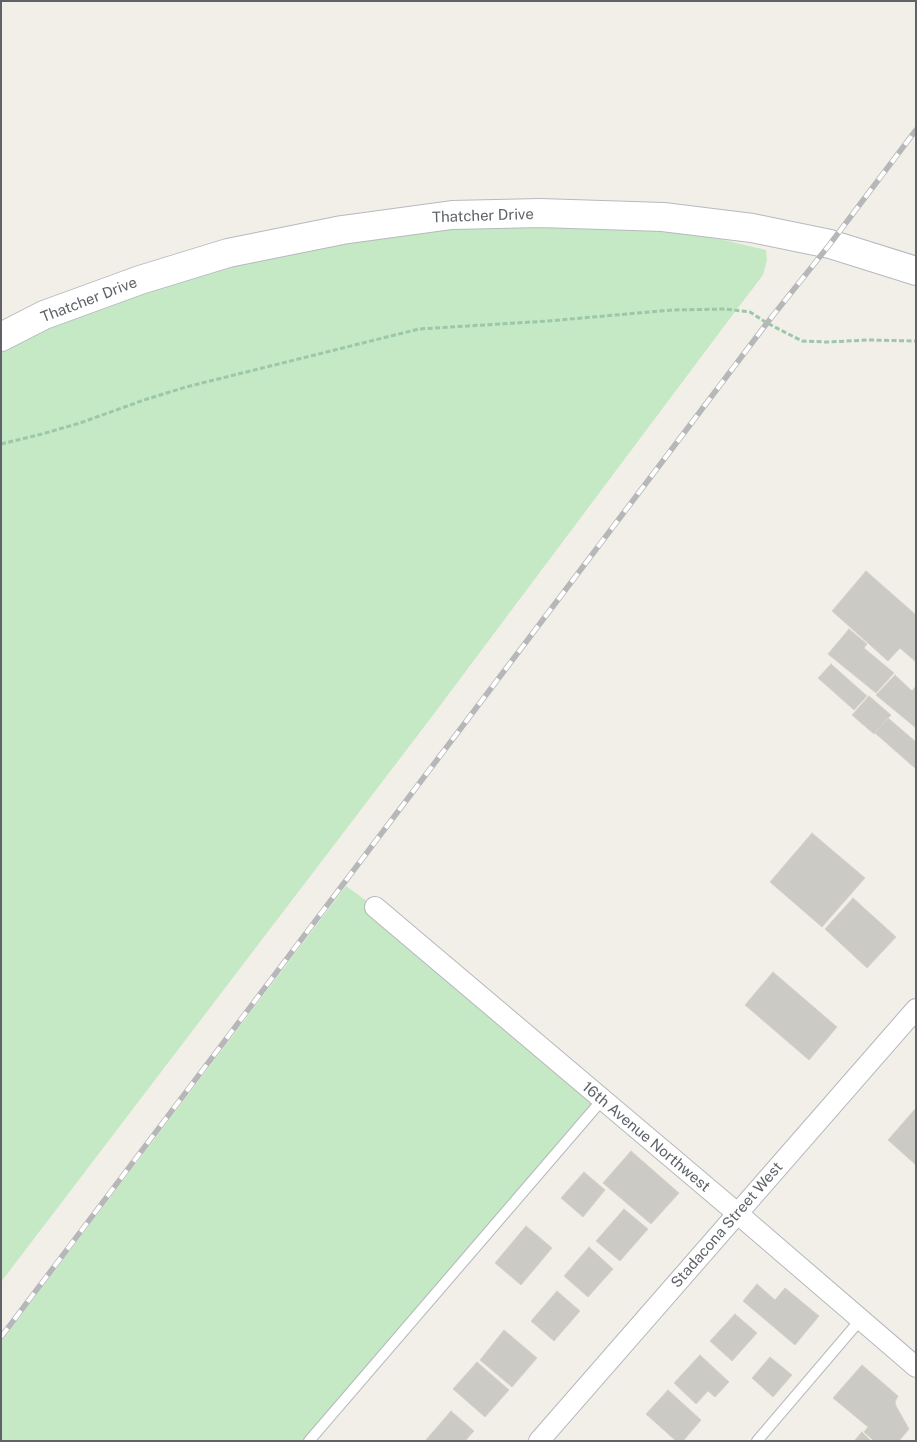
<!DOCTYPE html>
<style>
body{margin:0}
#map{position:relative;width:917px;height:1442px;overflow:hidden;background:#f1efe8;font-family:"Public Sans",sans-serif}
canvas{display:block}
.frame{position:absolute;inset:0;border:2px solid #5f6368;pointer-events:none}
</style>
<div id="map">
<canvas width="917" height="1442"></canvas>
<div class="frame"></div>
</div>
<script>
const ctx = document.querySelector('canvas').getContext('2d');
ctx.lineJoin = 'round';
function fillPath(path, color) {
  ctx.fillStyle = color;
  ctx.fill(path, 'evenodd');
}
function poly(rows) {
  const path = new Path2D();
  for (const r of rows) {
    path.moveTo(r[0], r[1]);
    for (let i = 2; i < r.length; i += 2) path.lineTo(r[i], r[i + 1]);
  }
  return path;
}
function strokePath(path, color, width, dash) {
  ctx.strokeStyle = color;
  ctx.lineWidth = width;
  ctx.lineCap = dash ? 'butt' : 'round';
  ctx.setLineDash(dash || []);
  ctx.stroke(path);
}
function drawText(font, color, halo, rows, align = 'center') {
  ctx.font = font + ' "Public Sans",sans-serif';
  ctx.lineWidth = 4;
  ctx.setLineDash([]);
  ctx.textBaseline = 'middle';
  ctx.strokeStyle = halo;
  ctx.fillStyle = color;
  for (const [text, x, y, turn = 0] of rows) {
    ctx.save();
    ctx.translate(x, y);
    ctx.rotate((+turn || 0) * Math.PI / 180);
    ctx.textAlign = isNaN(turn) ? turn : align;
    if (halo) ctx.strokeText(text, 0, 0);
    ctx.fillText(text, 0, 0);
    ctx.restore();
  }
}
fillPath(poly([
 [594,223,715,238,766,250,767,260,763,275,734,313,427,723,1,1282,1,342,121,292,349,233],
 [346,886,375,907,602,1100,309,1441,1,1441,1,1342]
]), '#c5e8c5');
const building = poly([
 [866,571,916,615,916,662,900,648,888,661,832,611,866,571],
 [849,629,867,644,864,648,894,673,876,693,828,654,849,629],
 [831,664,867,696,854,710,818,678,831,664],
 [895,675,912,691,916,686,916,728,876,695,895,675],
 [869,696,891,715,874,734,852,715,869,696],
 [888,718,916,742,916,769,875,733,888,718],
 [812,833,865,878,822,927,770,882,812,833],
 [853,898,896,937,867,968,825,929,853,898],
 [773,972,837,1027,809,1060,745,1005,773,972],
 [916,1108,916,1165,888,1140,916,1108],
 [631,1151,679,1193,651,1224,603,1183,631,1151],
 [584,1172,605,1190,583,1217,561,1198,584,1172],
 [624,1209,648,1229,620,1261,596,1241,624,1209],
 [526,1226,552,1248,521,1285,495,1263,526,1226],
 [589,1247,613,1269,588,1297,564,1276,589,1247],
 [757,1284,775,1300,785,1288,819,1316,795,1345,743,1301,757,1284],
 [557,1291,580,1311,554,1341,531,1321,557,1291],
 [735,1314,757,1333,732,1361,710,1341,735,1314],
 [504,1330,537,1358,512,1387,480,1360,504,1330],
 [700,1355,729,1382,715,1397,708,1391,696,1404,674,1383,700,1355],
 [770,1357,792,1375,773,1397,752,1378,770,1357],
 [477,1362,509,1390,485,1417,453,1389,477,1362],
 [862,1365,898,1396,895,1402,896,1406,909,1429,899,1441,874,1441,864,1432,868,1427,833,1398,862,1365],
 [668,1390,701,1420,683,1441,676,1441,646,1414,668,1390],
 [451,1411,474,1431,465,1441,425,1441,451,1411],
 [862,1432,871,1441,854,1441,862,1432]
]);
fillPath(building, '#cccac5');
strokePath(building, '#d6d1c6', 1);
const lane = poly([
 [309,1441,602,1100],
 [757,1441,861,1319]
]);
const street = poly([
 [375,907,737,1213,916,1367],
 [539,1441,916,1009]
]);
const secondary = poly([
 [1,337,44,315,140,280,228,253,342,230,452,215,540,213,663,217,752,228,830,244,916,271]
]);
strokePath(lane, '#b5b8bc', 12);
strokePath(street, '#b5b8bc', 22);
strokePath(secondary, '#b6babf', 30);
strokePath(poly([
 [1,444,42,434,80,423,144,400,186,387,419,329,548,321,672,310,725,309,750,312,767,323,802,341,827,342,869,340,916,341]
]), '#9cc7a9', 3, [5, 2.5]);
strokePath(lane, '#fff', 10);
strokePath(street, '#fff', 20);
strokePath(secondary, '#fff', 28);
const rail = poly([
 [1,1337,767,323,830,244,916,130]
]);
strokePath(rail, '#b6b7b8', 5.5);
strokePath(rail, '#fff', 4, [11]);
drawText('15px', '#5f6368', '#fff', [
 ["Thatcher Drive",483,216,-2],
 ["Thatcher Drive",89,300,-21],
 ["16th Avenue Northwest",646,1137,40],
 ["Stadacona Street West",727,1225,-49]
]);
</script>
